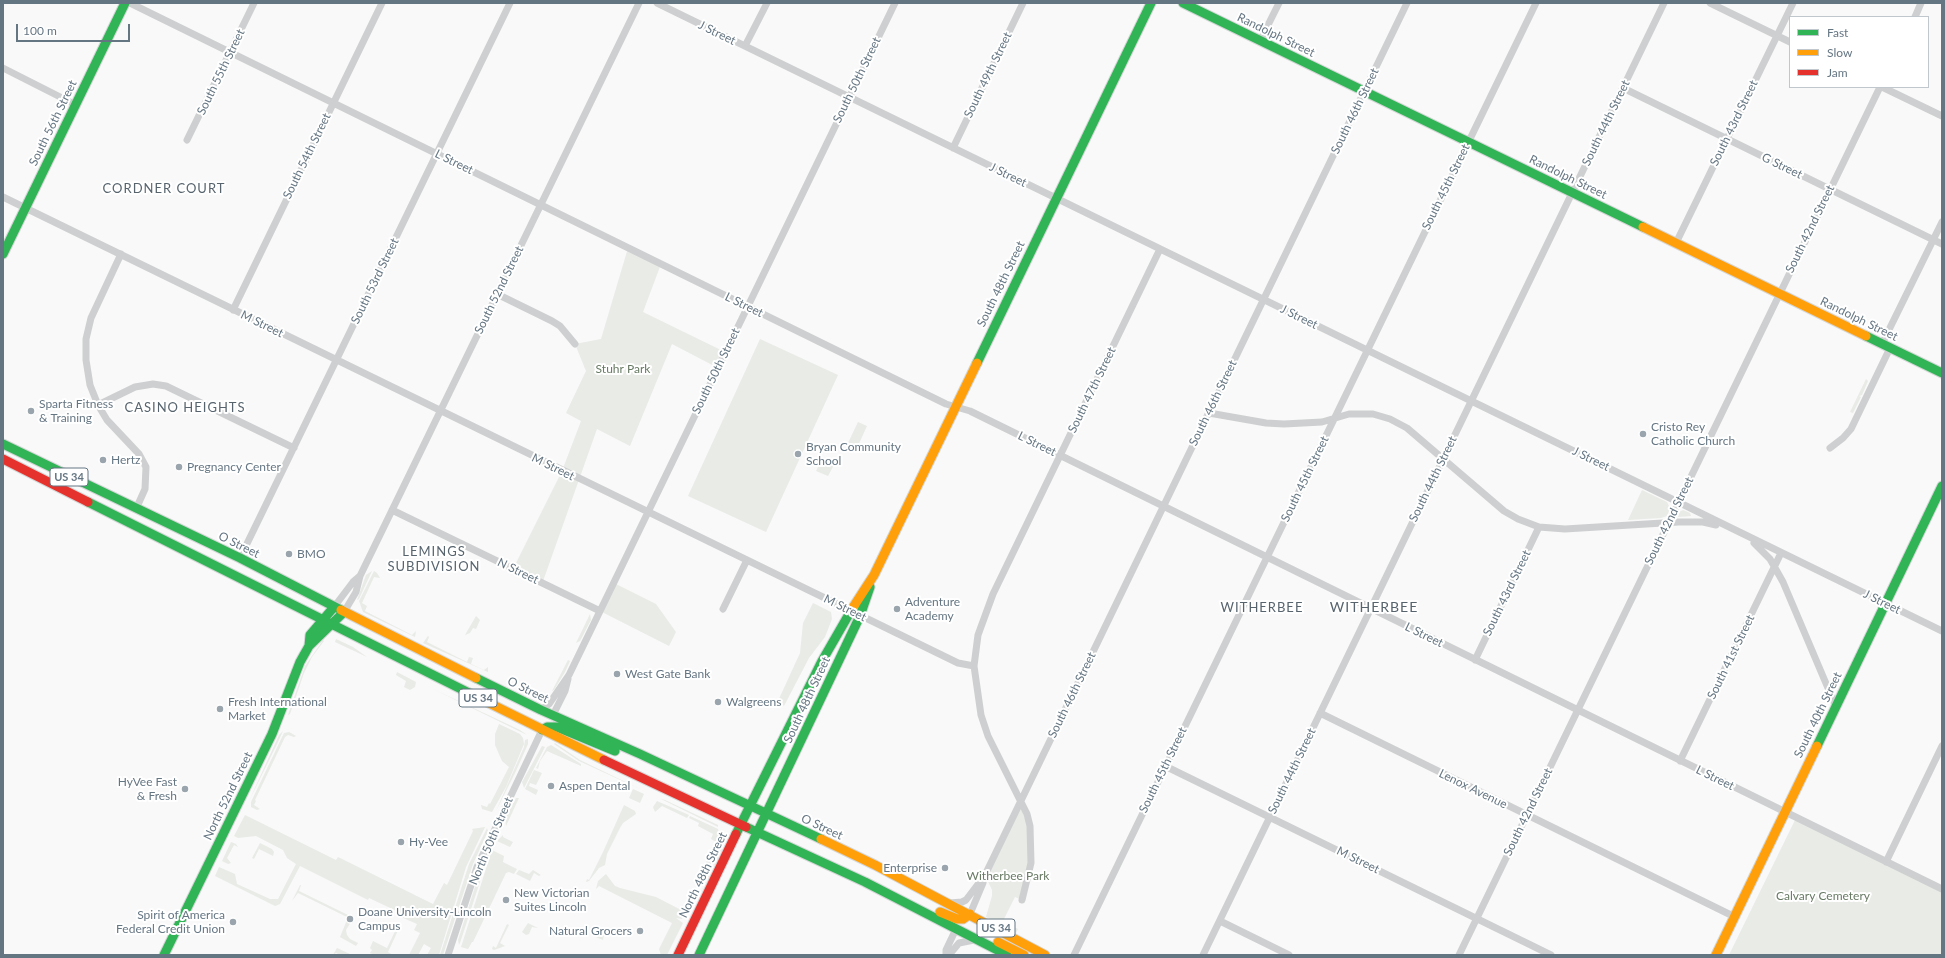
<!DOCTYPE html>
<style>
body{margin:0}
#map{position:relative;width:1945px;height:958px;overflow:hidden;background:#f9f9f9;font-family:Lato,sans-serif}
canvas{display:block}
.frame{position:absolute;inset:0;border:4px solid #657683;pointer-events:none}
.legend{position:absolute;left:1789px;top:16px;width:140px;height:72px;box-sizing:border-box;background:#fff;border:1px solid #c1c8cd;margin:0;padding:5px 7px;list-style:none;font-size:12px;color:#657683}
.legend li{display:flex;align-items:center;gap:8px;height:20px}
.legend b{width:20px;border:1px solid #c1c8cd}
.scale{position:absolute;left:16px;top:24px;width:114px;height:18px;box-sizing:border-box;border:2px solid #657683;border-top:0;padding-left:5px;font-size:12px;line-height:14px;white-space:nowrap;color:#657683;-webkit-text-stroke:3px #fff;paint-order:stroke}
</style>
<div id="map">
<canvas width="1945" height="958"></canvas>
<div class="frame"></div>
<ul class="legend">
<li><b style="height:5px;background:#30b455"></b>Fast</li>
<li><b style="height:5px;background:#ff9f0a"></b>Slow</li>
<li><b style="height:5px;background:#e5322d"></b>Jam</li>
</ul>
<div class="scale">100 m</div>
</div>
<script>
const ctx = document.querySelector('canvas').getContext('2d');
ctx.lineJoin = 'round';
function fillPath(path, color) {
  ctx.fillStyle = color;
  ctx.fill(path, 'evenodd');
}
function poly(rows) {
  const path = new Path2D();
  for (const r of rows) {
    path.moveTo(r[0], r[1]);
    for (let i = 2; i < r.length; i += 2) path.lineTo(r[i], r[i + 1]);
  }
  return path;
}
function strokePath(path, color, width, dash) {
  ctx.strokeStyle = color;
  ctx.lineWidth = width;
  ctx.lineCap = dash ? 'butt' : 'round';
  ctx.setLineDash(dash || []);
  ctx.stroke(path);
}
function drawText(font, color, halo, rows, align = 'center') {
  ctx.font = font + ' Lato,sans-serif';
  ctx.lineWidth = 4;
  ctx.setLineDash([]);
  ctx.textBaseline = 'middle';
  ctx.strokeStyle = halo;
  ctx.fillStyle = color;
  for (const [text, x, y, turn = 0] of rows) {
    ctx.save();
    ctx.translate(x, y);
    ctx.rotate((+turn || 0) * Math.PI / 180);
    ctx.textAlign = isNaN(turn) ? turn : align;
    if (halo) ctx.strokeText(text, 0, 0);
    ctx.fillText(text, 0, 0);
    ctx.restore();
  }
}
fillPath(poly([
 [628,248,661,264,643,312,725,352,718,368,672,344,630,446,597,429,542,584,513,569,562,471,581,421,566,413,586,371,575,344,601,339],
 [760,339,838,375,766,532,688,496],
 [1866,379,1868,381,1862,395,1859,396,1861,397,1853,413,1850,412],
 [858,422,867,426,857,448,848,443],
 [823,457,835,463,828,476,816,471],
 [1642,490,1667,502,1670,508,1667,516,1661,518,1628,520],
 [1683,510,1690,513,1691,516,1678,517,1679,512],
 [372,571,359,599,357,600,366,575],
 [374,571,377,573,380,578,374,577,362,603,367,606,365,611,412,635,416,631,415,637,363,612,359,601],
 [614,583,656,604,676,632,669,646,600,611],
 [813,603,831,612,832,619,825,637,809,658,784,706,778,701,800,653,803,623],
 [590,614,591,620,580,641,576,643],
 [476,616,480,620,476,629,473,628,470,633,465,635],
 [428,636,429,637,427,642,467,662,469,657,473,658,471,664,484,670,488,667,488,672,423,643],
 [336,639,353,647,367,657,335,642],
 [323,640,324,641,312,657,304,673,290,714,288,715,305,666],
 [568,660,570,661,565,672,554,690,552,691],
 [397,672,416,682,415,687,410,690,404,687,406,681,396,675],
 [431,688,520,730,527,735],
 [499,724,520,734,523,738,524,744,506,787,492,812,482,809,481,805,487,807,489,803,490,804,509,767,502,761,495,745,495,734],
 [283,731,277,744,249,801,279,735],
 [289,732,296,736,294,737,288,735,285,737,255,800,256,801,254,805,260,809,257,810,251,807,251,802,284,733],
 [528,739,528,744,516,771,496,811,524,747,525,740],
 [555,743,580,760,642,790,579,761,554,744],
 [551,745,581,764,581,766,547,751,540,761,538,769,536,768,547,747],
 [542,746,545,747,524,788,522,782],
 [534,770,542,773,536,785,530,783,529,786,538,790,536,795,525,789],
 [633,789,644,794,640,803,629,798],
 [516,798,519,798,506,826,505,818],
 [661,799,665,800,718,825,718,827],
 [657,801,689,815,687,818,662,806,655,812,653,807],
 [1020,803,1032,840,1022,900,1015,897,1003,921,1018,929,1016,933,986,917,992,896,992,890,985,875],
 [624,805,635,811,636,814,623,823,620,828,607,854,605,865,599,868,589,881,586,882,587,879,589,880,603,852],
 [245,815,336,860,338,857,433,904,444,883,447,885,473,831,472,829,485,827,466,867,439,955,427,955,431,948,424,944,418,955,409,955,420,933,414,930,417,924,401,917,403,914,369,898,368,900,300,866,280,904,275,906,215,876,219,867,235,874,237,884,270,899,278,899,296,864,287,858,283,850,256,836,238,838,234,836],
 [690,816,718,829,721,839,718,850,705,877,700,875,716,842,711,839,713,834,698,826,699,823,689,818],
 [1796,818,1942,889,1942,955,1729,955],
 [487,828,488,831,473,864,443,955,440,955,469,864],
 [723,834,725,834,725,836,722,850,697,900,720,851],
 [503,835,503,837,513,842,510,847,497,841],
 [231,842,236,844,238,847,234,845,227,858,231,863,228,864,222,861],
 [260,843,272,849,274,852,273,856,259,849,254,859,252,858],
 [492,850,504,856,503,862,517,869,514,874,509,872,506,873,473,942,472,942,468,949,461,947,462,944],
 [490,851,460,943,459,945,458,940,481,868,488,853],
 [519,870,529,874,533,870,541,875,539,876,534,873,530,881,516,874],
 [606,874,615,886,620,888,656,897,685,912,682,919,676,918,683,923,667,955,661,955,659,949,672,923,599,886,596,889,598,881],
 [300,885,301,885,299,891,348,915,347,917,298,893,292,901],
 [347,920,351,922,346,930,347,935,350,939,358,943,356,946,340,937],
 [399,923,401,924,388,952,393,955,374,955,370,953,372,950,370,948,373,941,387,948],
 [528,923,538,928,532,927,529,934,526,935,522,932],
 [507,924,509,925,500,943,505,946,494,950,492,949,493,946,496,948],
 [592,931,594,931,604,935,603,940,591,935],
 [337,948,352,955,340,955,336,953,333,955]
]), '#e8ebe6');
const fast = poly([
 [1183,3,1643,227],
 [3,254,125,3],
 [1866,336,1942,373],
 [977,363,1151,3],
 [3,444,240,558,341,610],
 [88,502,485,701],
 [309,646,310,635,334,607],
 [476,678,541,710,640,754,821,839],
 [542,730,547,727,557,727,615,751],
 [1817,746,1942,486],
 [746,827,865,882,1007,955],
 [736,834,822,661,852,609],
 [164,955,272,734,300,662,309,646,344,612],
 [699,955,860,616,870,587]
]);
const slow = poly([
 [1643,227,1866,336],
 [852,609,874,575,977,363],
 [341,610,476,678],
 [485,701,604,760],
 [821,839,875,865,1045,955],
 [940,912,957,919,963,919,970,914],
 [998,942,1024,955],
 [1716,955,1817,746]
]);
const jam = poly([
 [3,459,88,502],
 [604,760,746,827],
 [678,955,736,834]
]);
strokePath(fast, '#d5d6d7', 11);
strokePath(slow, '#d5d6d7', 11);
strokePath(jam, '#d5d6d7', 11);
strokePath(poly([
 [130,3,946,404,970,411,1942,889],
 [657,3,1942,631],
 [1710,3,1790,42],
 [1915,17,1921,3],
 [1260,41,1279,3],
 [745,46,767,3],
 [3,68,76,105],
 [1882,87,1942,116],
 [1623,88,1942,244],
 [187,140,254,3],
 [953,148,1023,3],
 [3,197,958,663,974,666],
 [1676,243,1793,3],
 [121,254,91,318,86,339,86,360,90,385,98,405,107,420,139,454,146,467,145,489,136,509],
 [497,294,552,321,560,326,575,344],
 [233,310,382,3],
 [1882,344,1942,222],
 [98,405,135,387,153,384,166,386,294,448],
 [1209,413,1266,423,1284,424,1322,422,1349,414,1373,414,1390,419,1407,428,1504,511,1518,519,1539,527,1565,529,1679,522,1703,522,1716,525],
 [1830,448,1843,438,1851,429,1890,348],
 [392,510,600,611],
 [1754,543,1770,559,1783,582,1836,707],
 [240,558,510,3],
 [334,607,353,582,360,576],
 [723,609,747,560],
 [344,612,356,592,360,576,639,3],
 [1475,660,1539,527],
 [541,710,549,704,569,675,895,3],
 [1320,713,1735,917],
 [553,715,565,691,568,679],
 [1680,761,1781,553],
 [1165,766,1551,955],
 [1886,862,1942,746],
 [1022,900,1031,863,1030,826,1027,814,988,736,981,715,974,666,978,635,993,594,1160,249],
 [950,903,962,902,966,900,985,875,1407,3],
 [970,914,983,883],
 [1220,921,1289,955],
 [448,955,477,867,542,730],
 [946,955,946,950,956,929],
 [949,955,959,943,974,940],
 [1074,955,1536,3],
 [1203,955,1664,3],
 [1459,955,1880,87]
]), '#cecfd0', 7);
strokePath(fast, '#30b455', 9);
strokePath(slow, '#ff9f0a', 9);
strokePath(jam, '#e5322d', 9);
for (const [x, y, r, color] of [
 [31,411,4,"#99a4ac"],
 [1643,434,4,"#99a4ac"],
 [798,454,4,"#99a4ac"],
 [103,460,4,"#99a4ac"],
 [179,467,4,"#99a4ac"],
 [289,554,4,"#99a4ac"],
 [897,609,4,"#99a4ac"],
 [617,674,4,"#99a4ac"],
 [718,702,4,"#99a4ac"],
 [220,709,4,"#99a4ac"],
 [551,786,4,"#99a4ac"],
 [185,789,4,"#99a4ac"],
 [401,842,4,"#99a4ac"],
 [945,868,4,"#99a4ac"],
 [506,900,4,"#99a4ac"],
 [350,919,4,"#99a4ac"],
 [233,922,4,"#99a4ac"],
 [640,931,4,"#99a4ac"]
]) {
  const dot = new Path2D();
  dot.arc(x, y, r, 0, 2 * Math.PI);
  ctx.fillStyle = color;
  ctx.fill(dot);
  strokePath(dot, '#fff', 1.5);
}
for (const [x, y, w] of [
 [69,477,38],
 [478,698,38],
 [996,928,38]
]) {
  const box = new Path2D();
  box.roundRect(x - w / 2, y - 9, w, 18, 3);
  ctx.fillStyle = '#fff';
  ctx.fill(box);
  strokePath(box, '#657683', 1);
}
drawText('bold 11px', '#657683', null, [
 ["US 34",69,477],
 ["US 34",478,698],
 ["US 34",996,928]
]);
drawText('12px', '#657683', '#fff', [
 ["J Street",717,33,26],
 ["Randolph Street",1276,35,26],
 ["South 55th Street",221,72,-64],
 ["South 49th Street",988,75,-64],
 ["South 50th Street",857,80,-64],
 ["South 46th Street",1355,111,-64],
 ["South 56th Street",53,123,-64],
 ["South 44th Street",1606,123,-64],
 ["South 43rd Street",1734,123,-64],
 ["South 54th Street",307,156,-64],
 ["L Street",454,162,26],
 ["G Street",1782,166,26],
 ["J Street",1008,175,26],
 ["Randolph Street",1568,177,26],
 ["South 45th Street",1446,187,-64],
 ["South 42nd Street",1810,229,-64],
 ["South 53rd Street",375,281,-64],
 ["South 48th Street",1001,284,-64],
 ["South 52nd Street",499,290,-64],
 ["L Street",744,305,26],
 ["J Street",1299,317,26],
 ["Randolph Street",1859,319,26],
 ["M Street",262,324,26],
 ["South 50th Street",716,371,-64],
 ["South 47th Street",1092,390,-64],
 ["South 46th Street",1213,403,-64],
 ["L Street",1037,444,26],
 ["J Street",1591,459,26],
 ["M Street",553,467,26],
 ["South 45th Street",1305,479,-64],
 ["South 44th Street",1433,479,-64],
 ["South 42nd Street",1669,521,-64],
 ["O Street",239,545,26],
 ["N Street",518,571,26],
 ["South 43rd Street",1507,593,-64],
 ["J Street",1882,602,26],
 ["M Street",845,608,26],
 ["L Street",1424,635,26],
 ["South 41st Street",1731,657,-64],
 ["O Street",528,690,26],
 ["South 46th Street",1072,695,-64],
 ["South 48th Street",807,700,-65],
 ["South 40th Street",1818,715,-64],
 ["South 45th Street",1163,770,-64],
 ["South 44th Street",1292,771,-64],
 ["L Street",1715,778,26],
 ["Lenox Avenue",1473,789,26],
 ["North 52nd Street",228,796,-64],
 ["South 42nd Street",1528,812,-64],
 ["O Street",822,827,25],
 ["North 50th Street",491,841,-67],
 ["M Street",1358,860,26],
 ["North 48th Street",703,875,-64]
]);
drawText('12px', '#687a64', '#fff', [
 ["Stuhr Park",623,369],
 ["Witherbee Park",1008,876],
 ["Calvary Cemetery",1823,896]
]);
drawText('12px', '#657683', '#fff', [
 ["Sparta Fitness",39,404],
 ["& Training",39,418],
 ["Cristo Rey",1651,427],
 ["Catholic Church",1651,441],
 ["Bryan Community",806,447],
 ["School",806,461],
 ["Hertz",111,460],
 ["Pregnancy Center",187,467],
 ["BMO",297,554],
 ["Adventure",905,602],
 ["Academy",905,616],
 ["West Gate Bank",625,674],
 ["Fresh International",228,702],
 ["Market",228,716],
 ["Walgreens",726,702],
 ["HyVee Fast",177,782,"right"],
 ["& Fresh",177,796,"right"],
 ["Aspen Dental",559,786],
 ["Hy-Vee",409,842],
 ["Enterprise",937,868,"right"],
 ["New Victorian",514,893],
 ["Suites Lincoln",514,907],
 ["Doane University-Lincoln",358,912],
 ["Campus",358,926],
 ["Spirit of America",225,915,"right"],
 ["Federal Credit Union",225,929,"right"],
 ["Natural Grocers",632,931,"right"]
], 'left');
ctx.letterSpacing = '1px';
drawText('13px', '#57646e', '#fff', [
 ["CORDNER COURT",164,189],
 ["CASINO HEIGHTS",185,408],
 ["LEMINGS",434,552],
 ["SUBDIVISION",434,567],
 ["WITHERBEE",1262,608]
]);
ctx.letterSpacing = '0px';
ctx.letterSpacing = '1px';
drawText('14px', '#57646e', '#fff', [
 ["WITHERBEE",1374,607]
]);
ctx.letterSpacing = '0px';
</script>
